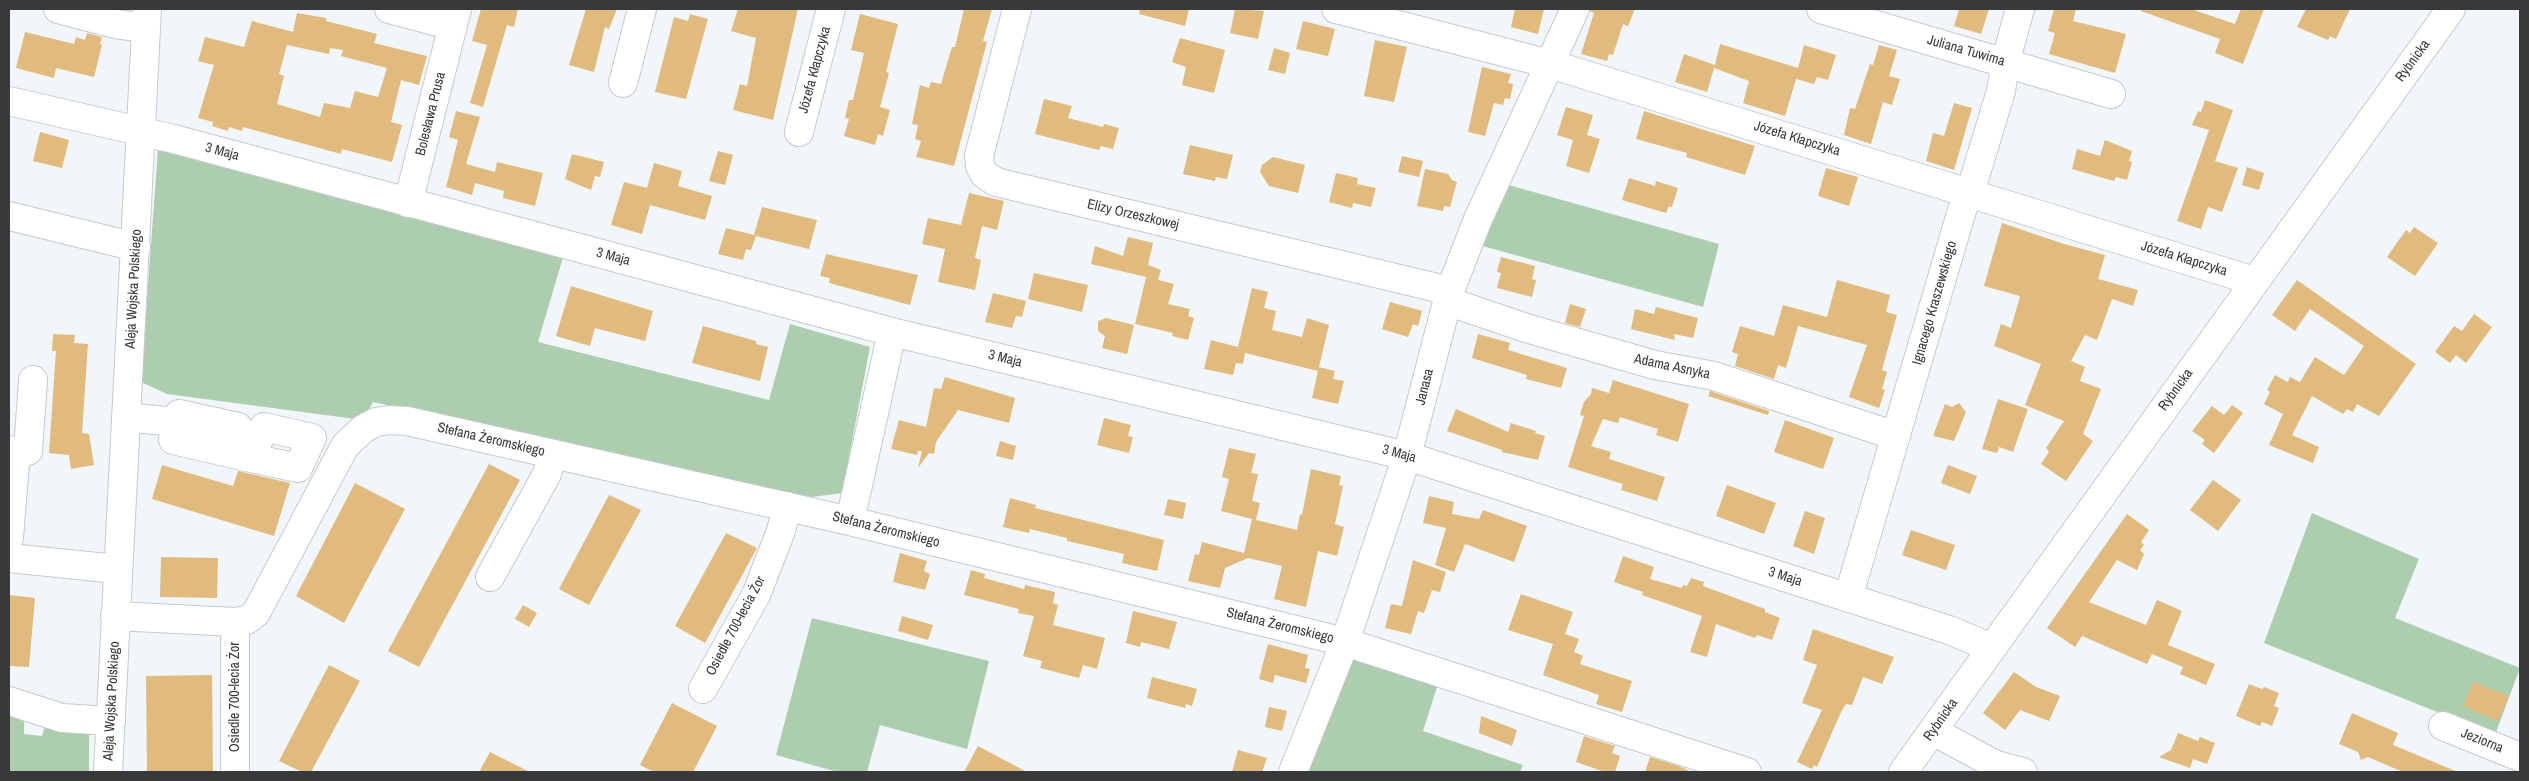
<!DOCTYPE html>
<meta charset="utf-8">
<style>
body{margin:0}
#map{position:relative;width:2529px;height:781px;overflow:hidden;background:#f1f6fb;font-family:"Archivo Narrow",sans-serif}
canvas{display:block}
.frame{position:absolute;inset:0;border:10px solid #37393b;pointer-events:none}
</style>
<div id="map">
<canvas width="2529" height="781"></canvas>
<div class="frame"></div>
</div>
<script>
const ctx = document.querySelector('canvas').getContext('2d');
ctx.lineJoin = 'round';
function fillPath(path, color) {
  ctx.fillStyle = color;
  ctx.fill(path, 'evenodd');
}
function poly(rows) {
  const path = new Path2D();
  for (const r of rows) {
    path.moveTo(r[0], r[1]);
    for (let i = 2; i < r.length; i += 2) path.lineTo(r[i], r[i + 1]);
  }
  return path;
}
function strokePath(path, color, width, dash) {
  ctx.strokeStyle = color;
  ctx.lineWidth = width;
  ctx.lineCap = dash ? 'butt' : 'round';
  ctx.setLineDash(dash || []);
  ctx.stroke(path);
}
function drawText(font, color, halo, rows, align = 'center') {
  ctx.font = font + ' "Archivo Narrow",sans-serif';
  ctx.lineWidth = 4;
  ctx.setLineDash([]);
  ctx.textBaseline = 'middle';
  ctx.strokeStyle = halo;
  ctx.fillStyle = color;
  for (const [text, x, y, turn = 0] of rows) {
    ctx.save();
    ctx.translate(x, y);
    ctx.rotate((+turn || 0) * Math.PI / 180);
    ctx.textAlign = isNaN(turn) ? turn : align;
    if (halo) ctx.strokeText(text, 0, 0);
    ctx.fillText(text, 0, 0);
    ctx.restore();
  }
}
fillPath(poly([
 [158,148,564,254,538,342,769,400,790,324,870,347,842,493,812,497,373,402,363,420,167,394,141,382],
 [1505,184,1719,244,1703,307,1479,245],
 [2312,513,2419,559,2395,618,2520,668,2495,735,2264,643],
 [812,618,989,661,967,749,880,725,867,772,838,772,776,755],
 [1350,650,1439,681,1423,731,1523,765,1520,772,1300,772],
 [9,716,24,717,24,734,42,736,46,722,89,726,89,772,9,772]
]), '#adceae');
fillPath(poly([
 [481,9,518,9,514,27,507,25,483,107,470,103,487,45,472,41],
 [586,9,617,9,609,29,605,27,594,72,569,65],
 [738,9,798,9,773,120,733,110,740,84,747,86,756,38,731,31],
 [964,9,992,9,983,41,987,42,954,166,916,157,921,141,915,139,918,125,912,124,920,85,929,88,931,82,941,84,952,47,955,47],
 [1140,9,1189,9,1185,26,1139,14],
 [1235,9,1264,11,1258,39,1230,33],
 [1515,9,1544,9,1538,34,1511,27],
 [1590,9,1635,9,1628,26,1623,24,1613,55,1609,54,1607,61,1581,54,1594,13,1590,11],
 [1959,9,1989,9,1981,34,1954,26],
 [2054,9,2076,9,2073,21,2126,34,2115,73,2049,54,2055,33,2048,31],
 [2142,9,2191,9,2235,24,2241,9,2264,9,2243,64,2215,53,2220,39,2141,11],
 [2306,9,2350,9,2336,39,2330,36,2328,40,2297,27],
 [297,13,326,18,326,21,377,34,374,43,427,56,419,85,401,80,391,122,402,125,392,162,342,149,341,154,243,127,242,131,229,127,228,131,212,126,213,122,198,118,214,65,198,61,205,37,244,47,252,21,293,32],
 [287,45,329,54,330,48,343,50,341,56,387,68,378,97,355,91,350,108,324,103,320,117,277,104,284,76,279,74],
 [690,14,708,19,686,99,655,92,674,17,688,21],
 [860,14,898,24,886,72,889,73,880,107,890,110,883,136,878,134,875,145,844,136,849,119,845,118,849,100,853,100,864,53,851,50],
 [1303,21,1335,29,1328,56,1296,49],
 [25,32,74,44,76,37,85,40,87,33,102,37,100,44,102,45,94,77,56,68,54,78,16,68],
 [1180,38,1225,50,1214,93,1182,85,1186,67,1172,62],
 [1375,40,1407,47,1394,102,1364,96],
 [1720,44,1798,68,1804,45,1836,55,1828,80,1817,77,1814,84,1796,79,1785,116,1743,103,1749,81,1714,68,1707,92,1675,82,1684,54,1715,65],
 [1879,45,1897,50,1889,76,1900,79,1892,105,1883,102,1871,144,1844,135,1850,108,1855,109,1870,64,1873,65],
 [1274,48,1290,53,1285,74,1268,70],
 [1482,67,1511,74,1508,83,1513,84,1510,99,1505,98,1503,105,1494,103,1485,136,1468,132],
 [1044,99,1072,106,1068,118,1103,127,1104,124,1119,128,1113,149,1101,146,1099,150,1035,134],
 [2205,100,2233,110,2215,161,2238,168,2222,212,2208,207,2201,229,2177,221,2209,130,2192,125,2198,111,2201,112],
 [1954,103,1972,108,1954,170,1926,161,1933,133,1944,136],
 [1566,107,1593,115,1587,135,1600,139,1589,173,1566,166,1573,140,1557,135],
 [456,111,480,117,466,164,495,172,497,162,543,173,535,206,503,198,504,191,475,183,472,195,446,187,458,140,449,137],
 [1644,111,1755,146,1745,175,1686,157,1687,153,1636,139],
 [40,132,69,140,62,168,33,161],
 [2105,140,2132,151,2129,161,2132,162,2127,180,2116,177,2114,181,2072,169,2077,149,2100,156],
 [1190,145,1233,155,1227,179,1216,177,1215,181,1183,174],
 [718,151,733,155,725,185,709,181],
 [572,154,604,162,600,177,595,176,591,190,565,179],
 [1402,156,1423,161,1419,177,1398,172],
 [1273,157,1305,165,1298,193,1269,186,1260,172,1262,165],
 [654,163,682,171,678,186,712,196,705,220,650,205,642,234,611,225,624,182,647,188],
 [2247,167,2264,173,2259,190,2242,185],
 [1826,168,1858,177,1849,206,1818,196],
 [1425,169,1448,174,1452,180,1457,182,1450,207,1444,206,1443,211,1417,206],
 [1336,173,1358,178,1357,184,1376,188,1371,207,1353,203,1352,208,1329,202],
 [1629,178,1655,186,1656,181,1678,188,1672,207,1669,206,1666,213,1622,200],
 [969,193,1004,201,997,230,982,226,975,258,981,260,975,290,938,282,945,249,922,244,928,218,961,225],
 [762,207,817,220,809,249,756,236,751,250,746,249,743,260,718,254,726,228,754,235],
 [2002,223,2064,244,2105,255,2098,279,2138,290,2133,306,2112,299,2097,340,2085,335,2071,361,2085,367,2080,381,2101,389,2083,434,2093,441,2066,481,2041,464,2049,452,2046,448,2064,421,2025,405,2041,364,1994,346,2001,324,2011,328,2020,296,1984,286],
 [2414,227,2438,243,2415,276,2387,257,2406,230,2410,233],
 [1128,237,1153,243,1148,265,1161,270,1158,280,1174,284,1168,304,1190,309,1188,316,1194,318,1188,340,1172,336,1173,333,1135,324,1146,277,1091,264,1095,246,1123,256],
 [826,254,918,275,910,305,829,283,830,278,820,276],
 [1501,257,1535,266,1532,279,1536,280,1532,297,1497,288,1501,273,1497,272],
 [1034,273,1088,285,1082,312,1028,299],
 [1837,280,1890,295,1886,312,1897,315,1882,370,1887,372,1882,389,1885,390,1879,408,1849,397,1867,345,1798,326,1786,368,1778,365,1774,379,1735,366,1738,354,1732,352,1740,326,1774,336,1783,305,1827,317],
 [2297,280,2416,364,2379,416,2357,404,2353,412,2347,409,2343,414,2312,396,2292,435,2319,447,2313,463,2269,445,2283,414,2264,404,2270,392,2267,390,2275,375,2288,382,2290,377,2300,382,2315,357,2344,375,2364,346,2310,309,2295,331,2272,315],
 [571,286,653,311,645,341,595,328,590,346,556,336],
 [1252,288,1268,292,1264,308,1276,311,1272,330,1302,337,1307,318,1329,325,1319,367,1335,371,1333,379,1344,381,1338,404,1312,398,1318,371,1245,353,1243,364,1236,363,1233,375,1204,369,1211,340,1238,347],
 [993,293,1026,301,1022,317,1016,316,1012,328,985,322],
 [1390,302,1422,311,1418,326,1413,324,1408,337,1382,329],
 [1570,304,1586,309,1580,327,1565,323],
 [1656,307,1698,318,1693,338,1674,334,1675,340,1631,329,1635,309,1654,314],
 [2474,314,2492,327,2466,363,2456,355,2450,363,2435,352,2454,326,2462,331],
 [1106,318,1134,325,1127,354,1102,348,1105,336,1098,331,1098,321],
 [703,326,756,341,756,344,768,347,760,381,692,363],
 [53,334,75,335,74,343,88,344,82,433,89,434,94,465,71,469,69,455,49,453,56,351,52,351],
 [1478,334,1510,343,1508,350,1567,368,1561,388,1526,379,1527,375,1472,358],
 [945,377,1015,398,1009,423,958,410,936,442,934,454,929,453,918,468,922,451,918,451,917,455,891,449,899,420,926,427,934,388,941,389],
 [1613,380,1689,404,1678,442,1656,435,1658,429,1620,417,1618,423,1603,419,1591,446,1611,452,1609,459,1665,477,1657,501,1621,490,1623,484,1568,467,1584,416,1580,415,1584,402,1591,394,1592,388,1609,393],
 [1710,391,1769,411,1768,415,1708,396],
 [1998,399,2028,409,2013,452,1999,447,1997,453,1982,449],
 [1959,403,1966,412,1954,441,1933,436,1945,404,1952,407],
 [2232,405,2243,413,2214,453,2202,444,2205,440,2192,431,2212,406,2224,415],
 [1456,409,1508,432,1511,423,1536,431,1535,433,1545,436,1538,460,1502,452,1502,450,1447,431],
 [1104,418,1131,425,1128,436,1133,437,1129,453,1097,445],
 [1785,420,1834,438,1823,469,1774,452],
 [1000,441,1016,446,1013,460,996,456],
 [1229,448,1256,454,1251,473,1258,474,1252,501,1260,503,1256,520,1221,511,1229,479,1222,477],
 [489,464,520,480,419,667,388,651],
 [162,465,233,486,238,471,290,483,274,536,152,499],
 [1948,465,1977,476,1970,494,1941,483],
 [1311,469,1341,476,1339,485,1343,486,1335,524,1344,527,1337,556,1318,551,1306,607,1274,599,1282,566,1248,558,1225,568,1220,588,1188,581,1195,554,1199,555,1202,542,1244,553,1252,519,1297,530,1300,514,1302,515],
 [2213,480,2241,500,2218,531,2190,510],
 [355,483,405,509,344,623,296,596],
 [1727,485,1776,503,1764,534,1716,516],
 [609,495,641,510,589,605,559,589],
 [1429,496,1454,502,1452,514,1479,519,1483,510,1527,526,1514,562,1465,544,1454,572,1435,565,1446,528,1423,523],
 [1010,498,1036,505,1035,508,1164,540,1157,571,1122,563,1124,554,1067,541,1067,538,1030,529,1029,533,1003,527],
 [1168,499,1186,503,1183,519,1164,515],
 [1805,511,1825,518,1814,554,1793,546],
 [2127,514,2149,530,2141,542,2144,545,2140,550,2144,554,2137,570,2117,560,2089,602,2146,625,2157,600,2182,611,2168,645,2215,664,2206,685,2180,674,2183,667,2152,654,2147,664,2082,636,2075,647,2047,628],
 [1911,530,1955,545,1946,570,1902,555],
 [726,533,757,548,705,643,675,626],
 [900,553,927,561,924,571,930,574,925,590,893,582],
 [1623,556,1654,567,1650,579,1682,588,1683,585,1687,586,1691,578,1704,582,1703,586,1765,609,1765,612,1780,618,1772,640,1757,635,1755,638,1716,624,1707,657,1690,652,1702,616,1642,595,1643,592,1614,582],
 [161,557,218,558,217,598,160,597],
 [1413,560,1446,572,1440,592,1432,590,1424,613,1418,611,1411,634,1385,628,1391,604,1402,606],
 [971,570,985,574,984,578,1024,589,1025,585,1055,592,1053,603,1058,605,1053,625,1105,638,1097,669,1083,665,1079,678,1040,668,1042,661,1023,656,1034,616,1018,613,1019,609,964,595],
 [1521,594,1573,612,1565,634,1579,639,1574,652,1583,656,1580,664,1632,681,1622,712,1596,704,1599,695,1543,675,1553,644,1508,630],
 [9,595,35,598,29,667,9,666],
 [523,605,537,613,529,627,515,619],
 [1133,611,1177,622,1169,649,1141,642,1140,647,1126,643],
 [902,616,933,625,928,640,898,631],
 [1813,629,1894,657,1882,684,1863,677,1852,705,1846,704,1841,712,1817,767,1814,765,1812,769,1797,762,1822,710,1802,703,1817,665,1803,660],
 [1268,644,1308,655,1305,668,1310,669,1306,683,1275,675,1273,683,1259,679],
 [329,665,360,681,311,772,302,772,279,761],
 [2014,672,2036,687,2060,696,2049,721,2020,710,2005,730,1983,713],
 [212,675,213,772,147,772,146,676],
 [1152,677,1197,689,1192,706,1186,704,1185,708,1147,698],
 [2473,682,2509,696,2498,721,2463,706],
 [2249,684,2262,689,2264,687,2279,693,2274,706,2279,708,2272,726,2262,722,2260,726,2236,716],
 [672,703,717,726,693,772,654,772,640,765],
 [1269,707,1287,711,1282,731,1265,727],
 [2352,713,2398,733,2393,745,2458,772,2403,772,2368,757,2361,760,2358,752,2339,744],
 [1481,716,1517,730,1512,746,1479,733],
 [2178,733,2198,741,2200,737,2215,743,2207,764,2193,759,2190,768,2159,757,2171,750],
 [1584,736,1615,746,1612,753,1620,756,1615,772,1605,772,1576,762],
 [978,746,1027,772,964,772],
 [1238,750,1267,758,1262,772,1232,772],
 [490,752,530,772,479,772],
 [1650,757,1679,766,1691,772,1645,772]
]), '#e1ba7d');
const minor = poly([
 [58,9,115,24,146,28],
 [389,9,453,26],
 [1017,9,979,156,980,166,984,174,996,182,1450,291],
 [1336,9,1550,64,2254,281],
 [1821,9,2111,94],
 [623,83,642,9],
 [9,101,174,139,892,332,1407,456,1949,630,1992,648],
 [799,132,831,9],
 [408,203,457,9],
 [9,216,136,247],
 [1447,301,1526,328,1655,365,1714,376,1896,436],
 [126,417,165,421,175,428,173,440,251,458,298,468,312,438,264,427,251,458],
 [175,428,179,414,238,427,229,452],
 [9,450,16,451,9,538],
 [16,451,28,451,33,380],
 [850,521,892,332],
 [9,558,117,569],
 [490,577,547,474,553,454],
 [1848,598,1962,210,1970,193,2001,91,2005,63,2020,9],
 [115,616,235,622,247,620,256,613,345,446,363,429,376,422,389,420,407,421,850,521,1345,642,1747,772],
 [703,689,756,595,781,531,787,506],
 [9,701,62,718,111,721],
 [2443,726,2520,757],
 [1933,731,1996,765,2023,772],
 [108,772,147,9],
 [235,772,235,622],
 [1293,772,1345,642,1407,456,1450,291,1478,219,1575,9],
 [1903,772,2451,9]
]);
strokePath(minor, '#c5cace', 30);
strokePath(minor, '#fff', 28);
drawText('14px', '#37393b', '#fff', [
 ["Juliana Tuwima",1966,51,16],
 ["Rybnicka",2413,61,-54],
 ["Józefa Kłapczyka",815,70,-75],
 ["Bolesława Prusa",431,114,-76],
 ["Józefa Kłapczyka",1797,139,17],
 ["3 Maja",222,152,15],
 ["Elizy Orzeszkowej",1133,215,13],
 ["3 Maja",613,257,15],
 ["Józefa Kłapczyka",2184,259,17],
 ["Aleja Wojska Polskiego",134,289,-87],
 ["Ignacego Kraszewskiego",1935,303,-74],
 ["3 Maja",1005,359,14],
 ["Adama Asnyka",1672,367,12],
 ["Janasa",1425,387,-76],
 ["Rybnicka",2176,390,-54],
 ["Stefana Żeromskiego",491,440,13],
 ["3 Maja",1399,454,15],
 ["Stefana Żeromskiego",886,530,14],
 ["3 Maja",1785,577,18],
 ["Osiedle 700-lecia Żor",736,626,-62],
 ["Stefana Żeromskiego",1280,626,14],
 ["Osiedle 700-lecia Żor",235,697,-90],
 ["Aleja Wojska Polskiego",112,701,-87],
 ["Rybnicka",1941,720,-55],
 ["Jeziorna",2482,741,22]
]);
</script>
